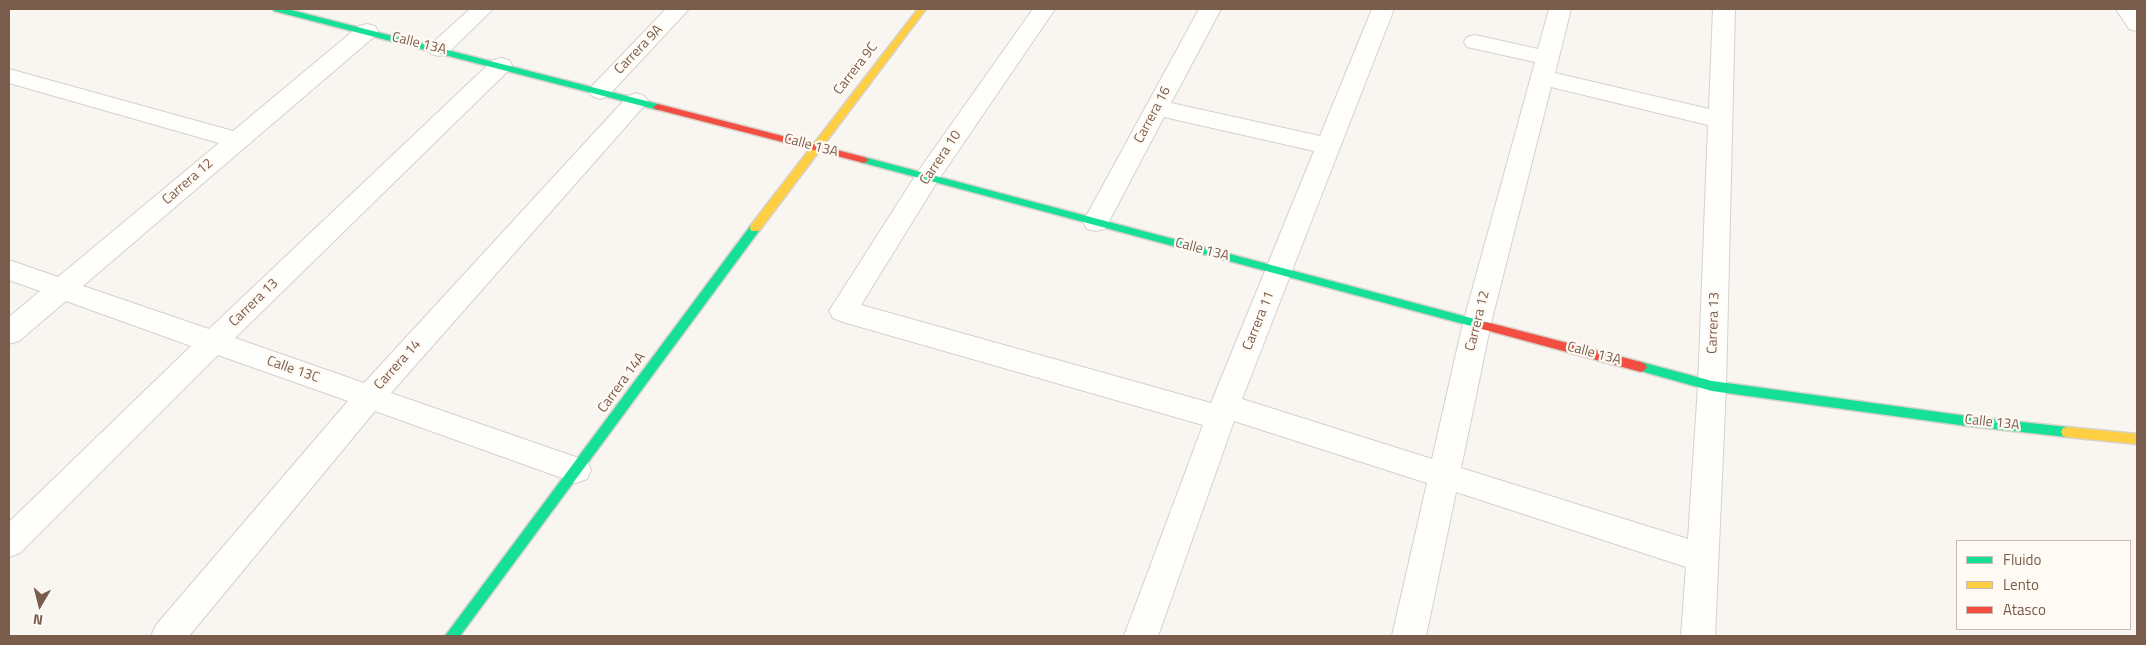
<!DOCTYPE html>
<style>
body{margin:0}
#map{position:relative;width:2146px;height:645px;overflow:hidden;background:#f9f5f0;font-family:"Titillium Web",sans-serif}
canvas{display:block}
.frame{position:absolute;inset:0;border:10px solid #7a5c4d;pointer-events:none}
.legend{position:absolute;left:1956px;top:540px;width:175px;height:90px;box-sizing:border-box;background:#fffaf3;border:1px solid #cabbb1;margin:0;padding:6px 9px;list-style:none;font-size:15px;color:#7a5c4d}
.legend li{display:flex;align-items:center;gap:10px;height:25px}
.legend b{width:25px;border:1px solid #cabbb1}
.north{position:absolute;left:15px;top:580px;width:50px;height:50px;-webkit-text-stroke:4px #fffaf3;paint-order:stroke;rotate:188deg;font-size:14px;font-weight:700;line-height:20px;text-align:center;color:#7a5c4d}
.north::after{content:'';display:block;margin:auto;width:18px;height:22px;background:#7a5c4d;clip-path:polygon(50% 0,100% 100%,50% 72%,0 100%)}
</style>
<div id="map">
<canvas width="2146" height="645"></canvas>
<div class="frame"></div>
<ul class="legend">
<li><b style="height:6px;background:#16e098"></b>Fluido</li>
<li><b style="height:6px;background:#ffcf43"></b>Lento</li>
<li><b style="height:6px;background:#f24e42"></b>Atasco</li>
</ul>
<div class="north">N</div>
</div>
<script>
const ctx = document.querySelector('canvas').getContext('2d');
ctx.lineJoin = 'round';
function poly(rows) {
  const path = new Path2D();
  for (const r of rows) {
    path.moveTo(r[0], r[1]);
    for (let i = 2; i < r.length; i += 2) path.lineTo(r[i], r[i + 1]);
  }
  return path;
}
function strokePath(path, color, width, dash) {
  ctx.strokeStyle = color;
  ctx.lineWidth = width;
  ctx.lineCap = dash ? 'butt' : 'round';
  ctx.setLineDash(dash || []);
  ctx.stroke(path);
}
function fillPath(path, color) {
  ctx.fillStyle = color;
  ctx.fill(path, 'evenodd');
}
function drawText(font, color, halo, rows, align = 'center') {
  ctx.font = font + ' "Titillium Web",sans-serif';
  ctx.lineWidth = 4.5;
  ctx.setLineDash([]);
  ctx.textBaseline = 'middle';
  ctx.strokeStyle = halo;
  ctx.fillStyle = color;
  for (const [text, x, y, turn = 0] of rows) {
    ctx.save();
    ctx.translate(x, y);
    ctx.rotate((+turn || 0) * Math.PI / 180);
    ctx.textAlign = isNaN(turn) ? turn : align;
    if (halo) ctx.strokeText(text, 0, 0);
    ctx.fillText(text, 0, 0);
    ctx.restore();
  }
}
const street = poly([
 [470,9,493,9,447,54,439,56,431,54,428,49,431,44,470,9],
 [666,9,689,9,608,96,600,99,592,96,588,91,592,86,666,9],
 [1033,9,1055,9,937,182,861,305,1211,403,1314,151,1164,117,1105,229,1096,231,1087,229,1083,222,1199,9,1221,9,1171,103,1320,136,1372,9,1394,9,1242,399,1432,459,1463,323,1535,62,1467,47,1464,42,1467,37,1475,35,1538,49,1549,9,1571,9,1555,73,1709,109,1713,9,1735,9,1726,386,1715,636,1681,636,1686,567,1456,492,1426,636,1392,636,1427,483,1234,421,1158,636,1124,636,1203,425,843,322,833,318,829,311,919,170,1033,9],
 [1551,87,1708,125,1698,386,1688,539,1461,468,1491,323,1551,87],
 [2116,9,2137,9,2137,31,2129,29,2116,9],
 [367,24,375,26,378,31,375,36,83,286,209,329,493,60,501,58,509,60,512,65,509,70,235,338,364,383,628,96,636,93,644,96,648,101,644,106,391,393,587,461,591,470,587,479,576,483,375,411,189,636,151,636,156,625,348,401,218,355,20,553,9,557,9,522,191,346,66,301,19,341,9,344,9,317,40,291,9,280,9,260,58,277,219,143,9,83,9,69,233,131,359,26,367,24]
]);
const fast = poly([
 [273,9,287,9,658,104,663,107,658,110,274,11,273,9],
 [864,157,1486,322,1490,323,1492,326,1490,329,1486,330,860,162,859,160,860,158,864,157],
 [755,224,759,225,760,228,759,231,460,636,445,636,751,225,755,224],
 [1641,362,1712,381,1967,416,2067,427,2071,428,2073,432,2071,436,2067,437,1967,426,1712,391,1637,370,1635,367,1637,364,1641,362]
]);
const slow = poly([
 [918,9,926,9,759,231,751,231,750,228,751,225,918,9],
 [2067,427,2137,434,2137,444,2067,437,2063,436,2061,432,2063,428,2067,427]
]);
const jam = poly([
 [658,104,864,157,869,160,864,163,655,109,653,107,658,104],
 [1486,322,1641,362,1645,364,1647,367,1645,370,1641,372,1482,329,1480,326,1482,323,1486,322]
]);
strokePath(street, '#d7d1cb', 2);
strokePath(fast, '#d9d2cb', 3);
strokePath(slow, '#d9d2cb', 3);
strokePath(jam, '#d9d2cb', 3);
fillPath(street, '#fefefd');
fillPath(fast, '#16e098');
fillPath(slow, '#ffcf43');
fillPath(jam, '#f24e42');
drawText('14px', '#7a5c4d', '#fffaf3', [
 ["Calle 13A",419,44,14],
 ["Carrera 9A",639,50,-46],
 ["Carrera 9C",856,69,-52],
 ["Carrera 16",1153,115,-62],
 ["Calle 13A",811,146,15],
 ["Carrera 10",941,158,-56],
 ["Carrera 12",188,182,-41],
 ["Calle 13A",1202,250,15],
 ["Carrera 13",254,303,-44],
 ["Carrera 11",1259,321,-68],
 ["Carrera 12",1478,321,-76],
 ["Carrera 13",1714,323,-88],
 ["Calle 13A",1594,354,15],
 ["Carrera 14",398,365,-48],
 ["Calle 13C",293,370,19],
 ["Carrera 14A",622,383,-54],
 ["Calle 13A",1992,423,6]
]);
</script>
